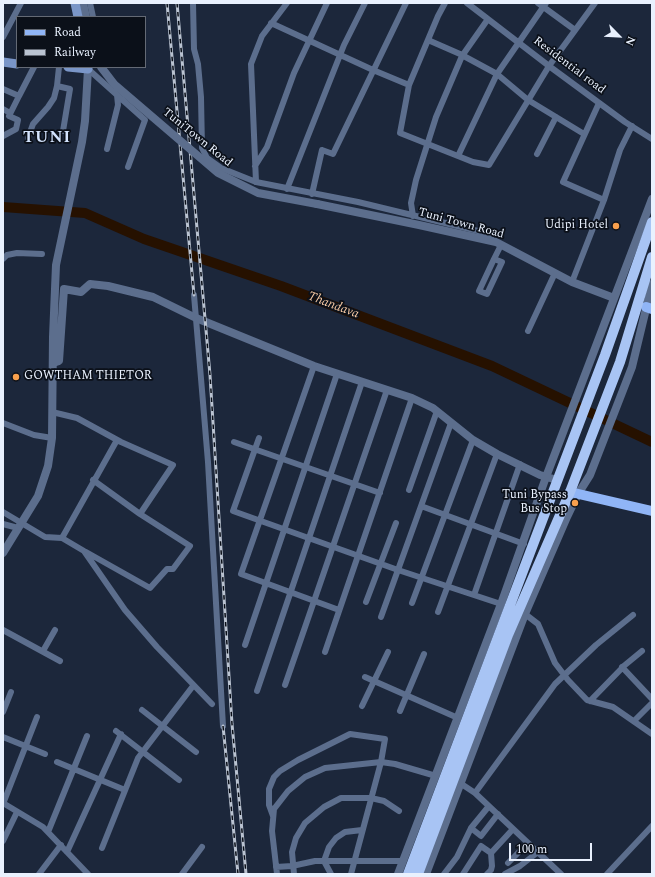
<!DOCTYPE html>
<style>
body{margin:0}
#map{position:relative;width:655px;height:877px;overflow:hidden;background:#1c273b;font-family:Spectral,serif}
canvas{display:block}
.frame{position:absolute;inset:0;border:4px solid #e9f1fe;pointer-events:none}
.legend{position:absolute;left:16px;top:16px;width:130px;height:52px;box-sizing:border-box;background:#0b1019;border:1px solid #646a75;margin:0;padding:5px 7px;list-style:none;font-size:12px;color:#e9f1fe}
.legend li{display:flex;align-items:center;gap:8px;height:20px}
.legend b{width:20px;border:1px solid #646a75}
.north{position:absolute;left:599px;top:16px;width:40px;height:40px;-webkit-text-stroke:3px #0b1019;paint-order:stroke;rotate:114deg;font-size:11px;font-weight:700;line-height:16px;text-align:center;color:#e9f1fe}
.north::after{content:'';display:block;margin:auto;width:14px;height:18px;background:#e9f1fe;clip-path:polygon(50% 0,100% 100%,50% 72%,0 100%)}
.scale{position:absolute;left:509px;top:843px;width:83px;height:18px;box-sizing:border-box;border:2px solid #e9f1fe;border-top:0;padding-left:5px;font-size:12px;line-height:14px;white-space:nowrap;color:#e9f1fe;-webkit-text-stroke:3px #0b1019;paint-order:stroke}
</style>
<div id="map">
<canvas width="655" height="877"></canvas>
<div class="frame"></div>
<ul class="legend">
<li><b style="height:5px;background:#90b5f6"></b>Road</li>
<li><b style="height:5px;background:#bac3d1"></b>Railway</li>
</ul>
<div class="north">N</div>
<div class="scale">100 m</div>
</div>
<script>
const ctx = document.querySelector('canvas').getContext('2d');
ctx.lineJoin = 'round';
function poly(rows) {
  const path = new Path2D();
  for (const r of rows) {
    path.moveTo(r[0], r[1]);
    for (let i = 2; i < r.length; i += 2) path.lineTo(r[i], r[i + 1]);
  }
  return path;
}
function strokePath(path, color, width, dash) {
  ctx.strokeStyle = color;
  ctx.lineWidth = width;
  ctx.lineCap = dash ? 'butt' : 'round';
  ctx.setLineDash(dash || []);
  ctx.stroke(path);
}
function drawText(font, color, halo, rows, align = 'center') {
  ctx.font = font + ' Spectral,serif';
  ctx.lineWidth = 3.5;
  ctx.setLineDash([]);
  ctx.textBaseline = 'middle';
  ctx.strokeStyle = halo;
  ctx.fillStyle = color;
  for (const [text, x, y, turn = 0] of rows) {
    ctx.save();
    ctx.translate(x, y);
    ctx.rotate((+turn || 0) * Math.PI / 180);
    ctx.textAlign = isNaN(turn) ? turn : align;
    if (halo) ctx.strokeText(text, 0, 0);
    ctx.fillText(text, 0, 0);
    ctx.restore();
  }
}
strokePath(poly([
 [3,207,85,213,144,239,281,286,492,366,652,442]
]), '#261100', 10);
strokePath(poly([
 [90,3,93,17],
 [193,3,194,49,198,64,201,97,202,148,207,158,221,168,256,182,358,202,478,231,491,239],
 [445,3,438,16,409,85,400,133,473,162,489,165,549,66,595,3],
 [467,3,549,66,625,122,652,139],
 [538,3,575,30],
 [271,23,373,70,409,85],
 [3,37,21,3],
 [428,40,460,54,497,74,528,100,584,134],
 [88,69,117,95,118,105,107,149],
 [57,86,59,67],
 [3,89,19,96,9,116,18,120,16,129,3,136],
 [117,95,145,120,128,167],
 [19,96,34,67],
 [599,103,563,182,604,200],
 [3,109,10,113],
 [28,138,33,124,48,107,54,98,57,86,70,89,63,131],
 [537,154,556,117],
 [458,156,497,74,546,3],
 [255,166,267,147,294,73,327,3],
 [256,182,251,64,262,36,287,3],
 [287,189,344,45,365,3],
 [312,194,322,150,333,154,406,3],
 [413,216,411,203,416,180,436,117,462,56,488,19],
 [3,259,7,255,17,253,42,254],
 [494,259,502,262,487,294,479,291,494,259,501,245],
 [572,282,604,200,620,150,632,126],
 [194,295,208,462,223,726],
 [528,331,555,273],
 [314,366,241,574,339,610],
 [52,412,77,418,121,442,173,465,140,514],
 [3,423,34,435,52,438],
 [259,438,233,511,398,570,501,604],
 [234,442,380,493],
 [409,490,437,411],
 [421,506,524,544],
 [3,512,45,537,62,538,84,551,125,610,157,647,212,704],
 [3,524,18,528],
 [62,538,117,440],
 [86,552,150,588,167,569,173,569,190,546,140,514,93,480],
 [474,595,520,464],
 [366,602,396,523],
 [412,603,473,440],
 [438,612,497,454],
 [525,614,538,624,555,663,568,680,587,700,613,707,652,734],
 [381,617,451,423],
 [3,630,60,661],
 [245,645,337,374],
 [43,651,55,630],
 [325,652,412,398],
 [622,667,652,699],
 [365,677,458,718],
 [285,685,387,390],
 [257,691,362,382],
 [590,701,625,665,642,651],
 [362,706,388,652],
 [142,710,196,752],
 [400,711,424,654],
 [3,712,11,692],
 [634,721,652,703],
 [116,731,179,780],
 [3,737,45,754],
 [57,762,125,790],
 [460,783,475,793,561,874],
 [475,793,555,684,596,645,633,615],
 [3,803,43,827,88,874],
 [3,804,37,717],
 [273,816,269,805,269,789,274,777,280,771,298,760,350,734,385,739,381,762,325,768,305,777,288,791,274,809,272,831,277,874],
 [471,828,481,836,498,814],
 [48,832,87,736],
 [3,841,17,812],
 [102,848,138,758,193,686],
 [67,852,121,734],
 [508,863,528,843],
 [276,867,292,866,315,861,403,861],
 [39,874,61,845],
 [182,874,202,847],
 [294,874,292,852,296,838,305,823,324,807,341,798,371,798,384,801,399,811],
 [331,874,324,861,329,847,336,838,345,832,362,830],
 [351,874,381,762,395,764,436,776],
 [444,874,457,857,471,828,489,806],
 [463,874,481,846,491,853,513,829],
 [487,874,491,870,492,866,491,853],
 [505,874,520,866,538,852],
 [607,874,652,826]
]), '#5c6e8d', 6);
strokePath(poly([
 [83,3,86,17],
 [317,204,419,225,496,242,572,282,614,298],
 [53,363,59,361,64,289,81,292,90,284,108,286,153,297,196,318,314,366,412,398,433,408,473,440,497,454,540,475,557,480],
 [3,553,38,496,48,466,52,438,53,337,56,265,82,142,85,121,88,69],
 [398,874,501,604,546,477,652,199],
 [426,874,525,614,567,517,578,494,590,475,632,367,652,284]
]), '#5c6e8d', 8);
strokePath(poly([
 [75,3,78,17],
 [3,62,17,64],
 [68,67,88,69,88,67]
]), '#7a96c8', 9);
strokePath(poly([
 [646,307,652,309],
 [570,492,652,511]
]), '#90b5f6', 10);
strokePath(poly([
 [408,874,605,355,652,222],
 [418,874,508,635,570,492,620,362,652,257]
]), '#a8c4f4', 10);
const rail = poly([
 [167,3,194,295],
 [177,3,210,375,232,724,246,874],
 [223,726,238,874]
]);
strokePath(rail, '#bac3d1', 3);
strokePath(rail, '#0b1019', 1.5, [4.5]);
strokePath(poly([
 [101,67,114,84,218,173,258,193,317,204]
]), '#5c6e8d', 8);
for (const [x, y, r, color] of [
 [616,226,4,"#f9a04d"],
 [16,377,4,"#f9a04d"],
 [575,503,4,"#f9a04d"]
]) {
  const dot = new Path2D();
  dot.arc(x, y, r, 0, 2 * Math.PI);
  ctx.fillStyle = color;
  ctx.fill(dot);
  strokePath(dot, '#0b1019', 1.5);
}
drawText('12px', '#e9f1fe', '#0b1019', [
 ["Residential road",569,66,37],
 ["TuniTown Road",197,138,39],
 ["Tuni Town Road",461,224,15]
]);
drawText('12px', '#e9f1fe', '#0b1019', [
 ["Udipi Hotel",608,226],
 ["GOWTHAM THIETOR",24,377,"left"],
 ["Tuni Bypass",567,496],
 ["Bus Stop",567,510]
], 'right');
drawText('italic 13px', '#f7caa5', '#0b1019', [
 ["Thandava",333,306,21]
]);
ctx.letterSpacing = '1px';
drawText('bold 16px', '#d3e3fd', '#0b1019', [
 ["TUNI",47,139]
]);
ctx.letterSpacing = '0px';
</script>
